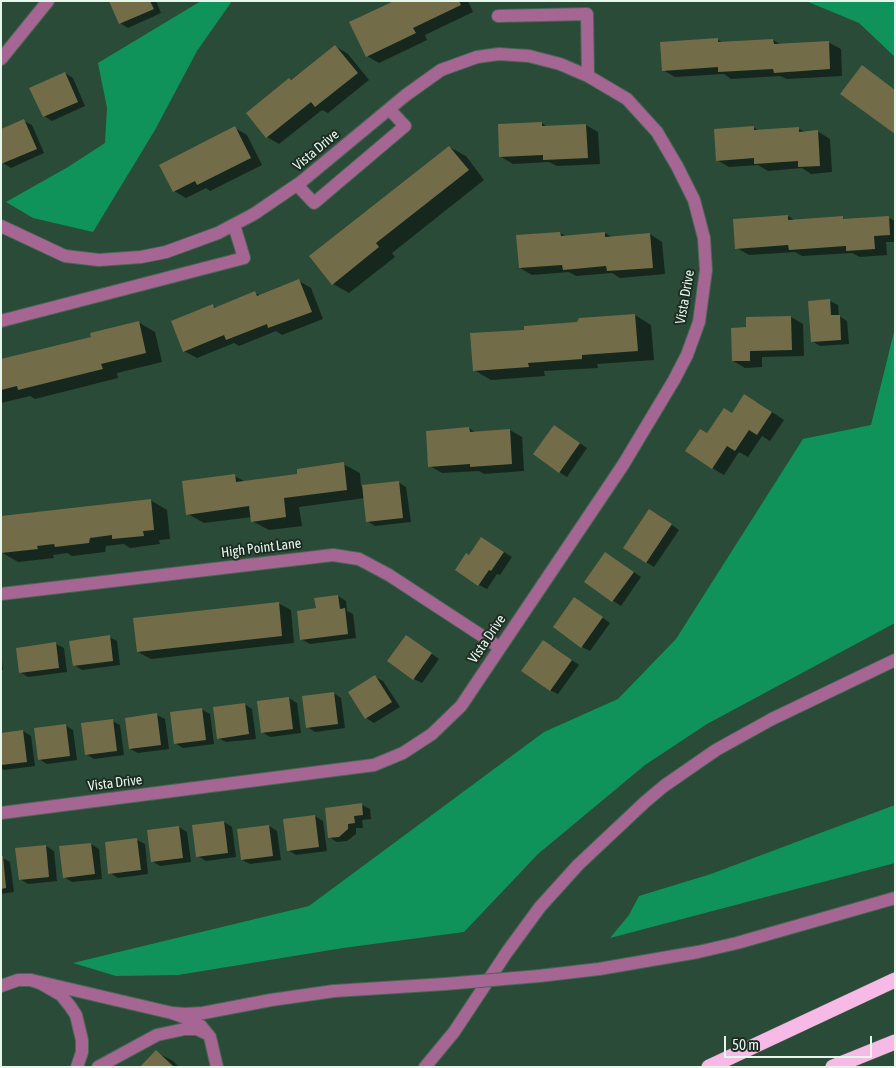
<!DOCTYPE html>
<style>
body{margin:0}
#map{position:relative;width:896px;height:1068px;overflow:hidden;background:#2a4b37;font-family:"Asap Condensed",sans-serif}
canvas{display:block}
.frame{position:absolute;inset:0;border:2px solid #e4f7ea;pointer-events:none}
.scale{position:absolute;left:724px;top:1036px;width:148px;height:22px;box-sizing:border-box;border:2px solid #e4f7ea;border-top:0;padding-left:6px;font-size:15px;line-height:18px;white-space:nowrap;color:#e4f7ea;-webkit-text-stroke:4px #1e2d24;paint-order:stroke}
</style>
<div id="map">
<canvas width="896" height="1068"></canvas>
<div class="frame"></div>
<div class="scale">50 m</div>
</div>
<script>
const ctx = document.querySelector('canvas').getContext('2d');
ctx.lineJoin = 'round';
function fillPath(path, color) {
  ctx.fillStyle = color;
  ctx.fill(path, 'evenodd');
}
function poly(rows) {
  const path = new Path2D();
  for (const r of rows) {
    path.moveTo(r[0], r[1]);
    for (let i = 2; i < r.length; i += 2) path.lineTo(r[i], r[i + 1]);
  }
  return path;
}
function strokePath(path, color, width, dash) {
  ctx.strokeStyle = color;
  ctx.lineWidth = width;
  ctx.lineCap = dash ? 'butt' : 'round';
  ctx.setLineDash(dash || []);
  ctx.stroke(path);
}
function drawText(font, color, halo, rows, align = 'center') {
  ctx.font = font + ' "Asap Condensed",sans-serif';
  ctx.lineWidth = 4;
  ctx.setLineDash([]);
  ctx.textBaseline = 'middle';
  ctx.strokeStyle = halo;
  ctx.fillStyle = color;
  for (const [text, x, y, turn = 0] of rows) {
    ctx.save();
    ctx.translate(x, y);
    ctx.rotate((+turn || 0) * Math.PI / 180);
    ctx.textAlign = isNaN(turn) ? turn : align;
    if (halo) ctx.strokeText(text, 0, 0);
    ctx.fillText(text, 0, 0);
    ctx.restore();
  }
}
fillPath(poly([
 [201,1,232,1,197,51,155,130,93,232,33,218,6,202,68,167,105,143,107,108,98,63],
 [806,1,895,1,895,57,859,23],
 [895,328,895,623,707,724,645,765,538,854,464,932,343,948,178,975,116,976,73,963,309,906,544,732,618,699,676,639,803,439,871,425],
 [895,805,895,863,610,938,629,915,639,896,711,874]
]), '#10935b');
fillPath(poly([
 [110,1,156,1,161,13,128,28,120,23],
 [397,1,468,1,473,12,425,35,427,40,379,63,367,56],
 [718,40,724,43,773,40,782,45,828,42,841,49,842,76,787,79,780,76,731,79,724,74,675,77,663,70],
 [335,46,348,54,369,80,328,113,322,110,279,144,267,137,247,113],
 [65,73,73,78,85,106,52,121,44,116],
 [24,121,32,125,44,153,11,168,3,163],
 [542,123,548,127,586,125,598,132,600,164,557,166,549,162,513,164,501,157],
 [753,127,760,131,799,129,806,132,817,131,830,139,832,172,811,174,802,168,768,171,758,165,729,167,717,160],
 [235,128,247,135,262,165,210,191,206,188,186,198,174,191],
 [449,147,466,156,484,180,392,253,395,257,349,293,333,284],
 [788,216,796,221,842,218,847,220,889,218,895,221,895,242,886,242,887,255,860,257,852,253,802,256,795,252,749,255,737,248],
 [560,233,566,236,605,233,612,237,650,234,662,242,665,274,620,278,612,273,576,276,569,272,532,275,520,268],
 [299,281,311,288,323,319,282,335,276,331,239,346,234,343,197,358,184,351,213,306,217,308,255,293,261,296],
 [830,301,838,305,839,316,847,321,849,344,820,346,812,341],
 [635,315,651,325,654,360,597,364,598,368,544,371,545,376,491,380,474,370,578,323],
 [791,317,803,324,804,356,762,357,762,367,745,368,733,361,748,328],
 [138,322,155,332,162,362,117,373,118,378,35,399,30,396,1,403,1,360,92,338],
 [757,402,784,420,770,441,762,436,748,457,739,452,724,475,712,468,708,435,732,414],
 [555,426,587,448,567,477,559,472],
 [469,428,476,433,510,430,522,437,524,471,484,474,479,471,442,473,430,466],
 [343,464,360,473,361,486,398,482,406,487,411,522,375,526,367,521,365,498,299,507,302,526,269,530,252,521,252,517,204,523,188,514,234,476,246,482,299,475],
 [150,500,167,510,170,539,159,540,160,544,130,548,124,544,106,546,105,552,72,556,67,553,53,555,54,558,18,562,1,552],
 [658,515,679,530,654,567,646,562],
 [490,543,512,557,500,575,497,574,487,589,479,585,470,556],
 [613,558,641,577,621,606,585,582],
 [338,596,346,601,347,611,353,614,356,638,310,644,301,639,317,609],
 [278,603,291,610,294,643,151,659,138,652],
 [582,603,610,623,590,651,582,647],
 [109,637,117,641,120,665,82,670,74,665],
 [414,641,439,659,422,683,414,679],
 [56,644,64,648,67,672,28,677,20,672],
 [552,646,579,665,558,694,550,690],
 [1,651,3,670,1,670],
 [375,677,383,681,400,707,374,723,366,718],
 [333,693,341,698,345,728,315,732,307,727],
 [289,698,297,703,301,733,270,737,262,732],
 [244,704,252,709,256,739,226,742,218,738],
 [201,709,210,714,214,744,183,748,175,743],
 [157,715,165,719,169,749,138,753,130,749],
 [112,721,120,725,124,755,94,759,86,754],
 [65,725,73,730,77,760,47,764,39,759],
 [23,731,31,736,35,766,4,770,1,768,1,734],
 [362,805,370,809,371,819,362,820,363,828,356,828,356,834,347,841,337,842,329,837],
 [315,816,323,821,327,851,296,855,288,850],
 [224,822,232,827,236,857,206,861,198,856],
 [269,826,277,831,281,860,250,864,242,860],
 [179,827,187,832,191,862,160,866,152,861],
 [137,840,145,844,148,874,118,878,110,873],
 [91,844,99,849,102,879,72,882,64,877],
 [46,846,54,851,57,881,28,884,20,879],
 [1,857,10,862,14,892,1,894],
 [156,1052,173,1061,179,1067,142,1067]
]), '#0007');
fillPath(poly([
 [109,1,150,1,154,9,119,24],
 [394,1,459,1,461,5,413,28,416,33,366,57,349,22],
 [718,38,718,42,773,39,774,44,829,41,830,69,774,73,773,69,718,72,718,67,662,71,660,42],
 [335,45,358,73,315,107,311,102,266,138,246,113,289,78,291,80],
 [862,65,895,90,895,134,840,94],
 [65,72,78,102,43,117,29,88],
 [24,119,37,149,1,164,1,129],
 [542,122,542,126,586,124,588,158,543,160,543,155,499,157,498,124],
 [235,126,251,158,197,185,195,181,173,192,159,165],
 [754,126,754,130,799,127,799,132,818,130,820,166,798,167,798,161,754,164,754,158,716,161,714,129],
 [449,146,469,170,376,243,379,247,332,285,309,256],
 [788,215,788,220,843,216,843,219,889,216,890,235,874,236,875,249,846,251,846,246,789,250,788,245,735,249,733,219],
 [560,232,561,236,605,232,605,237,650,233,653,268,607,271,606,266,563,270,562,265,519,268,516,235],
 [299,279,312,312,268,328,267,324,226,340,224,335,183,352,171,321,213,304,214,308,255,291,257,296],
 [830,299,831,315,840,315,841,340,811,342,808,301],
 [635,314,638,351,582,355,582,359,528,363,529,367,473,371,470,333,524,330,524,326,577,322,579,318],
 [791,316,792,350,750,351,750,361,732,361,731,328,746,327,746,317],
 [139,321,146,353,101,364,103,369,18,390,17,386,1,390,1,359,91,337,90,333],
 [744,394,772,412,757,435,749,430,735,451,727,446,712,469,685,451,700,429,707,433,724,408,732,413],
 [554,425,580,443,559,473,533,454],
 [469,427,470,432,510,429,512,464,470,467,470,464,428,467,426,431],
 [344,462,347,490,284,498,286,517,251,522,249,506,186,515,182,481,235,474,236,482,297,474,297,469],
 [399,481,403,518,366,522,362,485],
 [151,499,154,530,143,531,144,536,112,539,112,535,90,538,89,543,55,547,54,544,37,546,38,549,1,553,1,516],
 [649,509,672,524,646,563,623,548],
 [481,537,504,552,491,571,489,570,478,586,455,570,466,553,469,555],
 [605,552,634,572,612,602,584,582],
 [338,595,340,609,345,608,348,634,300,640,297,611,316,608,314,598],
 [574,597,603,617,581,648,553,627],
 [279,602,282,636,137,652,133,618],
 [110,635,113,661,73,666,69,641],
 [406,635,432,653,413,680,387,661],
 [543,640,572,660,550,691,521,671],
 [56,642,59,668,19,673,16,648],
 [375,675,392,702,365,719,348,692],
 [334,692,338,724,306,728,302,696],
 [289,697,293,729,261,733,257,701],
 [245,703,249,734,217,739,213,707],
 [202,708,206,740,174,744,170,712],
 [157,713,161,745,129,749,125,718],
 [113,719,117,751,85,755,81,723],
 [66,724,70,756,38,760,34,728],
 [23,730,27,762,1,765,1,733],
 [362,803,363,815,354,816,355,823,348,824,348,829,339,837,328,838,325,808],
 [315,815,319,847,287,851,283,819],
 [224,821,228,853,196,857,192,825],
 [269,825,273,856,241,860,237,829],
 [179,826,183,858,151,862,147,830],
 [137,838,141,870,108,874,105,842],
 [91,843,95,874,63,878,59,846],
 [46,845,49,877,19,880,15,848],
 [1,856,3,856,6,888,1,889],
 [156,1050,174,1067,140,1067]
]), '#736c49');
const minor = poly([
 [498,16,587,14,588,76],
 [1,59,48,1],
 [297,185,314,203,405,126,389,109],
 [1,226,65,256,99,260,141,257,166,252,218,233,254,214,301,182,406,95,441,70,477,57,499,54,529,56,560,64,588,76,627,99,657,132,677,166,694,200,704,238,706,270,699,322,687,355,674,380,623,465,461,706,432,734,403,753,374,765,1,813],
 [1,321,244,258,234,225],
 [1,594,333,555,359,559,389,575,499,647],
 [539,976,599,969,698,952,737,943,895,898],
 [31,980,172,1013,189,1019,201,1026,210,1037,217,1067],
 [1,986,18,980,31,980,40,983,61,995,70,1006,76,1015,82,1040,82,1052,77,1067],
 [172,1013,185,1014,203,1013,271,1000,334,991,445,984],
 [98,1067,157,1035,185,1029,197,1029,205,1033],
 [425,1067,454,1032,507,952,540,907,578,865,645,802,664,786,716,750,772,719,895,660]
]);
const highway = poly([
 [709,1067,895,980],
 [833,1067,895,1042]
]);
strokePath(minor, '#486754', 14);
strokePath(highway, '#486754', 16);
strokePath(minor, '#a56694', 12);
strokePath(highway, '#f7b9e5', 15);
const minorBridge = poly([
 [445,984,539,976]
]);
strokePath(minorBridge, '#486754', 14, []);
strokePath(minorBridge, '#a56694', 12);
drawText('14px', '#e4f7ea', '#1e2d24', [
 ["Vista Drive",316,150,-40],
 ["Vista Drive",685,297,-80],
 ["High Point Lane",261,548,-7],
 ["Vista Drive",487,639,-56],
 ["Vista Drive",115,783,-7]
]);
</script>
